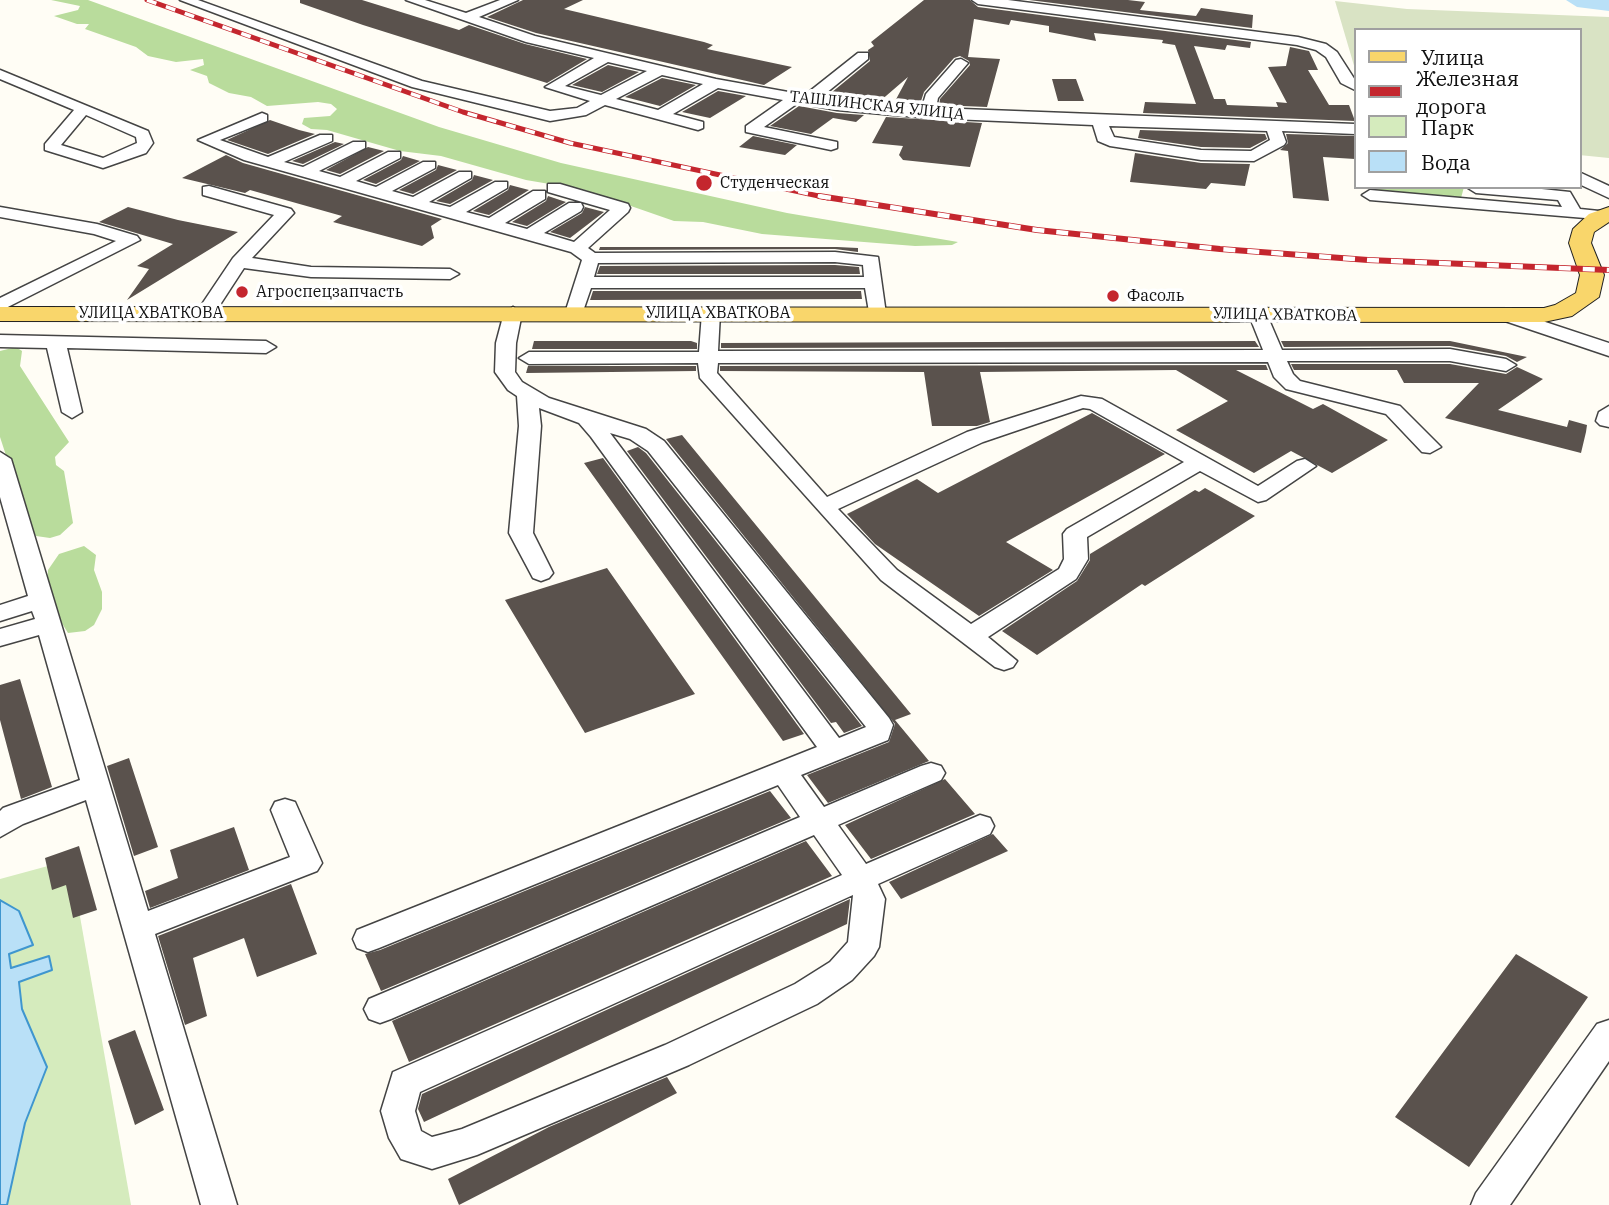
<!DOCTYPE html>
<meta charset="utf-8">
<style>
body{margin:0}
#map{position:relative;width:1609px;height:1205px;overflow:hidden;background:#fffdf5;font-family:"IBM Plex Serif",serif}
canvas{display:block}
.legend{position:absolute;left:1354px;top:28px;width:228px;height:161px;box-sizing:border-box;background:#fff;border:2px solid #a0a0a0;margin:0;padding:9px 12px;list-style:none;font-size:21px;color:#111}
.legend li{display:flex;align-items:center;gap:14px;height:35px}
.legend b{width:35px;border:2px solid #a0a0a0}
</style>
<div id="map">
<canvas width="1609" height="1205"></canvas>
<ul class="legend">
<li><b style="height:9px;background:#f9d66b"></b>Улица</li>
<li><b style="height:9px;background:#c4262e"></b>Железная дорога</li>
<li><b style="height:19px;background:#d5ebbd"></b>Парк</li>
<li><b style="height:19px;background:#b9e0f7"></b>Вода</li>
</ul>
</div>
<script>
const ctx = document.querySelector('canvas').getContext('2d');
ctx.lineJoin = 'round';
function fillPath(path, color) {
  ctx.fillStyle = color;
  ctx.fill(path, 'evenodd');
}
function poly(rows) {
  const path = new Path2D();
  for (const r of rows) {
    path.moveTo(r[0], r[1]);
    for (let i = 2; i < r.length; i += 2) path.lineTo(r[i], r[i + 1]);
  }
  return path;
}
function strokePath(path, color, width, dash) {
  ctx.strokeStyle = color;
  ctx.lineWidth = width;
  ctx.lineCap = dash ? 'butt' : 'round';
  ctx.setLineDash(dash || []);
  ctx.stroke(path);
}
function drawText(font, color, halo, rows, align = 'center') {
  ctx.font = font + ' "IBM Plex Serif",serif';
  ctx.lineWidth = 7;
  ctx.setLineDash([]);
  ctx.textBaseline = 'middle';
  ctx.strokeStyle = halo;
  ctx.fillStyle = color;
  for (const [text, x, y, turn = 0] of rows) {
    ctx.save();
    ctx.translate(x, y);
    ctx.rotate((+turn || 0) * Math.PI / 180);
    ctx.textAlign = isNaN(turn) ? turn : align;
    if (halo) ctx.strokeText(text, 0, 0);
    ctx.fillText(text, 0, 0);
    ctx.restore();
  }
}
fillPath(poly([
 [70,860,131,1205,0,1205,0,879]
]), '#d5ebbd');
fillPath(poly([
 [51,0,88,0,439,127,561,163,787,213,958,242,952,245,915,246,762,234,703,222,674,221,585,190,526,180,441,156,400,151,327,130,311,129,302,124,304,118,330,116,337,109,331,104,318,102,267,106,251,97,229,93,209,83,207,76,190,70,204,65,203,59,176,62,148,56,136,47,85,29,89,24,77,24,54,16,78,10,80,6],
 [1375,187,1464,187,1461,198,1453,205,1368,192],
 [16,347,22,351,20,366,69,442,55,457,56,465,64,471,73,523,60,535,50,538,36,536,30,529,0,437,0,351],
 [84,546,96,555,94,570,102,592,102,609,94,625,85,631,68,633,55,612,47,581,48,570,59,554]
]), '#b9dc9c');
fillPath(poly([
 [1335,1,1407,9,1609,17,1609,158,1579,155,1579,30,1355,30,1355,69]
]), '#d9e3c4');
const water = poly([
 [0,900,19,911,33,945,9,954,11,968,49,956,52,970,19,982,22,1009,47,1067,25,1123,7,1205,0,1205,0,900]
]);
fillPath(water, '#b9e0f7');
strokePath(water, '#3f96cf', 2);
fillPath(poly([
 [1566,0,1609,0,1609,11,1577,7,1566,0]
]), '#b9e0f7');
fillPath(poly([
 [300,0,362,0,459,30,469,25,525,44,587,59,547,83,363,25,300,3],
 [523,0,583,0,564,9,704,42,713,45,707,49,792,67,764,85,536,33,487,17],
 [924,0,970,0,978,7,1251,42,1250,48,1227,45,1225,50,1194,46,1214,99,1225,99,1227,105,1278,107,1276,102,1287,103,1268,67,1286,66,1290,47,1309,51,1318,70,1308,70,1329,105,1349,105,1355,121,1143,113,1145,102,1196,104,1175,45,1162,43,1163,40,1094,33,1096,41,1049,32,1049,26,1011,20,1009,25,974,19,968,57,1000,59,987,107,939,105,940,99,970,65,969,61,960,56,954,58,924,92,920,104,894,103,908,77,879,102,826,97,870,61,868,50,874,46,871,42],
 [1029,0,1128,0,1145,2,1140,10,1196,16,1201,8,1253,15,1252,28],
 [608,65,639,72,602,92,572,85],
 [662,78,696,85,660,106,625,97],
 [1052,79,1076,79,1084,101,1058,101],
 [718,91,746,96,710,118,682,112],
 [799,106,837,113,864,115,856,122,833,118,811,134,770,126],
 [886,117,982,123,970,167,903,160,899,155,903,146,872,143],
 [270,120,299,130,315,134,268,154,227,140],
 [1140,130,1265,134,1267,139,1250,148,1201,147,1138,138],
 [1286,134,1355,136,1355,159,1323,157,1329,201,1293,198,1288,151,1280,150,1288,143],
 [753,136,797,145,785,155,739,147],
 [335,142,344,144,303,164,292,161],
 [368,147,384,151,340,174,326,170],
 [1135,153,1201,163,1250,164,1245,186,1211,183,1206,189,1130,182],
 [226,155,243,163,442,219,431,226,434,238,422,246,333,222,342,216,250,190,245,193,182,178],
 [403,156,420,161,376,184,363,180,401,160],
 [438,165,457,170,413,194,399,190,436,170],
 [474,175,493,180,450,204,436,201,472,180],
 [510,185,529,190,489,215,473,211,508,190],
 [548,196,566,202,527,226,512,222,546,201],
 [128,207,178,220,238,232,127,300,149,269,137,266,173,244,99,222],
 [585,207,604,212,570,238,550,232,582,213],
 [600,247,837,247,858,248,858,252,835,249,599,250],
 [835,265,859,267,860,274,597,274,600,266],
 [593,291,861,291,862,299,590,300],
 [534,341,691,341,697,343,697,349,532,349],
 [1255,341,1259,347,721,348,721,343],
 [1281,341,1450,341,1527,357,1517,362,1506,356,1450,346,1284,347],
 [1291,364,1450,364,1506,374,1517,367,1543,379,1498,410,1567,427,1569,420,1587,425,1586,432,1581,453,1445,418,1479,383,1404,383,1397,370,1294,370],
 [1266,365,1268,370,1236,370,1313,409,1323,404,1388,440,1332,473,1291,451,1254,473,1176,430,1228,401,1176,370,980,372,990,422,977,426,932,426,924,372,720,371,720,366],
 [528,366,696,366,696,371,526,373],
 [1092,413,1165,454,1006,542,1053,570,979,616,875,544,847,514,917,479,938,493],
 [682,435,911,714,895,720,929,761,828,803,807,775,889,742,895,724,666,439],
 [638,447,646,453,862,726,844,733,836,722,831,723,627,451],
 [603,458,804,734,783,741,584,463],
 [1205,488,1255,516,1145,586,1142,584,1037,655,1002,631,1077,581,1090,560,1090,554,1195,490,1199,492],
 [607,568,695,694,585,733,505,600],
 [20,679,52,787,21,799,0,720,0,685],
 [129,758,158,847,134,856,107,766],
 [945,779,975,814,871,859,845,825],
 [770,791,791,818,381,991,365,954,380,950],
 [234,827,249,870,150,908,145,891,178,878,170,850],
 [993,834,1008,851,901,899,889,882],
 [806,841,832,876,409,1062,392,1021],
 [79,846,97,910,73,918,66,885,52,890,45,858],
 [291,884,317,954,257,977,244,938,193,958,207,1016,185,1025,158,936],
 [850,899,847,924,424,1122,418,1109,422,1094],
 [1516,954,1588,997,1469,1167,1395,1117],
 [135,1030,164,1110,135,1125,108,1041],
 [667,1077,677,1093,459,1205,448,1179,549,1127]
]), '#5a524d');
const minor = poly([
 [180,0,198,0,422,81,550,111,577,108,590,101,545,87,594,58,526,42,406,0,425,0,466,13,500,0,518,0,479,17,535,36,716,79,805,95,858,53,868,53,868,59,820,98,837,102,922,107,926,94,956,60,961,59,968,63,938,98,936,108,1355,124,1355,134,1282,131,1286,142,1284,145,1254,161,1201,160,1110,146,1098,141,1093,125,928,118,837,110,798,103,764,127,837,142,837,148,831,150,746,132,746,126,783,100,718,88,673,114,703,122,703,128,698,130,605,105,586,115,550,121,412,87,180,0],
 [608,62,647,71,601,95,565,86,608,62],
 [662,75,703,84,658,110,616,99,662,75],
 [1109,126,1267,131,1270,140,1251,151,1201,150,1114,137,1109,126],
 [972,0,1008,0,1298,37,1326,44,1337,52,1355,80,1355,90,1341,83,1326,57,1316,50,1297,45,978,4,972,0],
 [0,70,148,131,153,143,146,153,103,168,45,150,45,144,74,110,0,79,0,70],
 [86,115,136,137,137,143,103,158,61,145,86,115],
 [262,113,267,115,267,121,220,140,268,157,320,135,332,135,332,141,284,162,303,167,353,142,365,142,365,148,319,171,340,177,388,152,400,152,400,158,356,181,376,187,423,162,435,162,435,168,392,191,413,197,459,172,471,172,471,178,429,202,450,207,495,182,507,182,507,188,466,212,489,218,533,191,545,191,545,199,505,223,527,229,569,203,581,203,583,207,581,211,544,233,574,242,610,210,548,192,548,184,560,184,628,204,630,208,628,212,588,248,595,253,835,252,878,257,886,314,877,320,870,318,865,288,591,288,581,317,567,317,565,313,582,260,571,252,244,160,198,140,262,113],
 [835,262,863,265,864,277,594,277,598,263,835,262],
 [1579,172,1609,186,1609,198,1579,184,1579,172],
 [209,186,291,209,294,213,252,258,311,267,450,269,459,274,450,279,311,277,244,268,212,317,198,317,196,313,233,258,274,215,203,195,203,187,209,186],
 [1523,187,1570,192,1580,209,1609,212,1609,220,1370,200,1362,195,1370,190,1562,207,1558,200,1476,193,1468,188,1523,187],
 [0,207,97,224,137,236,140,240,0,311,0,298,116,241,94,234,0,217,0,207],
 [513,307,522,313,516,343,515,372,522,382,549,398,646,429,664,441,889,718,893,725,888,740,801,775,824,807,921,766,931,763,941,766,945,773,941,780,838,825,866,864,980,815,990,818,994,826,990,834,878,884,885,899,879,947,874,956,852,980,817,1004,689,1065,477,1155,432,1169,401,1159,389,1138,381,1111,393,1072,842,875,814,835,391,1019,380,1023,369,1019,364,1009,369,999,800,817,778,785,379,948,368,952,357,948,353,939,357,930,817,747,591,437,579,423,539,408,541,426,533,533,553,573,549,578,541,581,533,578,509,533,519,426,517,396,508,390,495,372,496,343,504,313,513,307],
 [610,433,630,439,648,451,866,727,839,738,610,433],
 [853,895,848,942,830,962,795,984,665,1045,462,1129,432,1137,421,1131,415,1111,420,1092,853,895],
 [711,307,720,313,718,351,1263,350,1249,315,1258,309,1267,315,1282,350,1450,349,1506,359,1516,365,1506,371,1450,361,1287,361,1293,374,1300,381,1400,406,1441,447,1430,453,1422,452,1386,414,1286,389,1274,377,1268,362,718,363,717,373,827,497,967,432,1081,396,1102,399,1258,486,1297,461,1305,459,1316,466,1266,500,1258,502,1200,471,1087,537,1088,559,1076,579,988,637,1017,661,1013,667,1004,670,995,667,881,580,700,378,698,363,529,364,519,358,529,352,699,352,702,313,711,307],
 [1083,408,1090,409,1184,462,1067,529,1063,534,1064,559,1059,569,971,624,897,570,838,509,983,442,1083,408],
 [1509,310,1609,343,1609,356,1502,320,1499,316,1502,312,1509,310],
 [0,335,266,341,276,347,266,353,67,348,82,412,72,418,62,412,47,348,0,347,0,335],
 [1609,406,1609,427,1600,425,1596,421,1599,412,1609,406],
 [0,452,11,459,148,911,290,857,271,810,275,802,285,799,295,802,322,863,317,871,155,934,237,1205,201,1205,86,800,23,824,0,837,0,811,3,808,80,780,39,635,0,646,0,629,35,619,32,611,0,621,0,605,28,596,0,497,0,452],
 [1609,1020,1609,1061,1510,1205,1471,1205,1476,1193,1597,1024,1609,1020]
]);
const major = poly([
 [1609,207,1609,222,1594,232,1591,243,1604,275,1599,297,1572,316,1544,322,0,321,0,307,1544,308,1555,305,1576,293,1580,275,1569,243,1573,229,1589,214,1609,207]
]);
strokePath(minor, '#444', 3);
strokePath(major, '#222', 2);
fillPath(minor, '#fff');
fillPath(major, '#f9d66b');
const railFar1 = poly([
 [147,0,463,112,570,143,828,198]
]);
const rail = poly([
 [819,196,1037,230,1220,249,1368,260,1609,270]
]);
strokePath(railFar1, '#c4262e', 5);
strokePath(rail, '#c4262e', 6);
strokePath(railFar1, '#fff', 3.5, [10]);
strokePath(rail, '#fff', 4.5, [12]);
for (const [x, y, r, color] of [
 [704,183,9,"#c4262e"],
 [242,292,7,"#c4262e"],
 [1113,296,7,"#c4262e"]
]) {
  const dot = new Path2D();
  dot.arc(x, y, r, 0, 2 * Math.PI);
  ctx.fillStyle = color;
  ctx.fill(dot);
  strokePath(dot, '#fff', 2.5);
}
drawText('16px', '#111', '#fff', [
 ["ТАШЛИНСКАЯ УЛИЦА",877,106,6],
 ["УЛИЦА ХВАТКОВА",151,313],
 ["УЛИЦА ХВАТКОВА",718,313],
 ["УЛИЦА ХВАТКОВА",1285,315,1]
]);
drawText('16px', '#111', '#fff', [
 ["Студенческая",720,183],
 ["Агроспецзапчасть",256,292],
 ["Фасоль",1127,296]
], 'left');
</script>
